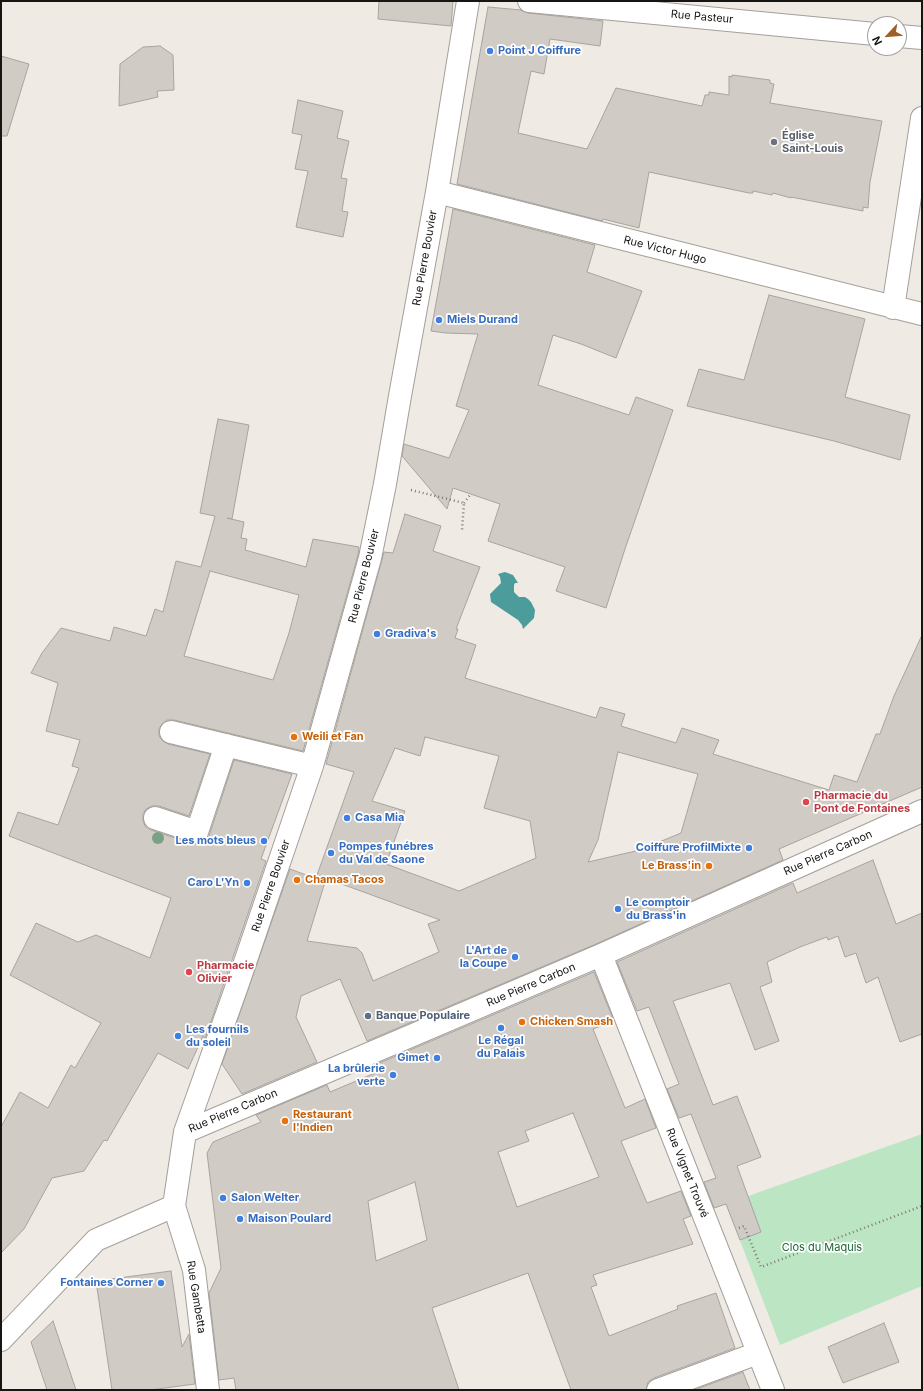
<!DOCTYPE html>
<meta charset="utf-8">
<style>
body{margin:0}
#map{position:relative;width:923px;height:1391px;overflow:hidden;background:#f0eae4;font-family:Inter,sans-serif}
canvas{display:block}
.frame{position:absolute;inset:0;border:2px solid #171513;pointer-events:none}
.north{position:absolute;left:867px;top:16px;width:40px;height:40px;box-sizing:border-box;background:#fff;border:1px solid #a2a1a1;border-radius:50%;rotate:244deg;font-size:11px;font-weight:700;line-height:16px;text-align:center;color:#171513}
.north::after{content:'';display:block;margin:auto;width:14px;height:18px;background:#9d6025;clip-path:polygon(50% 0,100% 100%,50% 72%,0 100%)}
</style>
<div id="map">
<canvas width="923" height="1391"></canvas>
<div class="frame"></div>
<div class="north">N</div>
</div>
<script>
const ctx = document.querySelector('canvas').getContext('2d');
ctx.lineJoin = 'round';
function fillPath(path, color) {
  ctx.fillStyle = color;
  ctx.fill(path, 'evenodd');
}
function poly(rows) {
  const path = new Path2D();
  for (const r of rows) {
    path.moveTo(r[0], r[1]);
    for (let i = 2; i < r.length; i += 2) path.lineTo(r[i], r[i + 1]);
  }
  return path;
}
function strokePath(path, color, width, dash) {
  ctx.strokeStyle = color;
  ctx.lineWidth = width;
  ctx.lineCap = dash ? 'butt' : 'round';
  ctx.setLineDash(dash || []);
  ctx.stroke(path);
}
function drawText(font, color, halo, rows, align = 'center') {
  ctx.font = font + ' Inter,sans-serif';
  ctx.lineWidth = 3.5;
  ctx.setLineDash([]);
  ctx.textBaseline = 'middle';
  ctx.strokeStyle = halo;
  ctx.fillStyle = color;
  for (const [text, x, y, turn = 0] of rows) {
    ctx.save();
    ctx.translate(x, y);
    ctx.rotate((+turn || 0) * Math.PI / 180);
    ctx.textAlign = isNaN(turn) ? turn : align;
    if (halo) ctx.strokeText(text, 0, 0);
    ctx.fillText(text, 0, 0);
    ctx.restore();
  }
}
fillPath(poly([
 [922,1134,922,1286,780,1345,726,1204]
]), '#bbe5c3');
fillPath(poly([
 [505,572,513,575,518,583,515,583,514,585,514,592,519,597,525,597,528,599,531,602,535,610,534,618,523,629,522,625,518,620,491,602,490,594,501,583,500,577,498,574]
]), '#4c9c9c');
const building = poly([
 [379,1,453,1,451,26,378,19,379,1],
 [488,7,521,10,528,13,603,21,600,46,550,39,544,74,531,71,518,133,587,149,616,88,702,106,705,95,709,95,709,92,729,95,729,76,732,77,732,75,770,80,770,83,774,84,770,103,882,121,870,182,868,208,863,207,863,211,791,197,791,198,773,193,772,195,753,191,753,193,749,193,649,172,639,228,603,219,602,221,457,184,488,7],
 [160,46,173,55,174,90,157,91,158,97,119,106,120,64,143,47,160,46],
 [1,56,29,64,7,136,1,136,1,56],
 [298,100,343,111,337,138,349,141,341,178,347,179,342,211,348,212,343,237,296,227,308,171,295,169,302,135,292,133,298,100],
 [453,209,595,245,587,272,642,291,616,358,581,344,553,335,538,385,629,415,636,397,673,410,625,549,606,608,556,591,565,567,488,541,500,504,453,488,447,509,402,456,404,444,449,458,469,410,456,406,478,334,446,333,431,331,453,209],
 [769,295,865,319,845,397,910,415,900,460,834,441,687,406,699,369,744,380,769,295],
 [218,419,249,425,232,519,227,518,244,522,241,538,247,539,245,550,306,567,313,539,359,547,358,555,303,751,174,720,167,720,162,724,159,729,159,736,163,741,168,744,210,754,189,816,159,806,152,806,146,809,143,814,143,820,145,826,151,830,193,844,199,844,205,842,209,836,234,760,292,774,261,859,266,861,205,1039,203,1036,188,1069,158,1053,107,1141,104,1140,84,1171,52,1178,24,1229,1,1253,1,1127,20,1092,48,1108,71,1065,75,1068,101,1023,10,975,36,923,78,942,96,935,150,958,171,898,9,836,18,812,58,825,79,768,72,766,80,740,46,731,58,683,31,673,42,653,61,628,110,641,114,627,146,636,155,609,163,612,176,561,201,567,215,516,200,513,218,419],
 [210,571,299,595,289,633,273,680,184,656,210,571],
 [405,514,441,526,433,551,480,567,456,629,458,629,455,638,476,645,465,678,596,718,600,707,625,714,621,726,676,743,682,728,719,740,713,754,829,790,834,775,857,782,876,734,880,734,894,696,922,635,922,787,779,849,783,860,596,944,367,1041,340,979,301,996,296,1017,317,1062,242,1094,222,1064,290,869,325,882,307,941,357,948,362,953,373,981,439,952,428,924,440,920,317,875,354,772,326,764,384,552,393,553,405,514],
 [425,737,499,756,484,808,530,821,536,858,459,891,386,864,405,811,372,801,395,748,420,756,425,737],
 [618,752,698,774,681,833,640,850,588,862,598,840,618,752],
 [873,860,896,924,922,913,922,1034,900,1042,878,977,866,983,856,953,845,957,838,936,828,940,827,937,800,947,767,962,772,982,760,987,779,1041,755,1050,730,983,673,1001,713,1105,737,1096,761,1157,737,1166,761,1232,740,1240,726,1204,714,1208,704,1182,716,1178,691,1114,679,1118,667,1089,679,1084,649,1007,637,1011,617,962,793,883,797,893,873,860],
 [594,972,614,1021,593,1029,625,1108,645,1099,656,1128,621,1141,647,1203,681,1191,691,1216,683,1219,693,1244,593,1275,597,1285,591,1287,609,1336,678,1309,677,1306,716,1293,735,1348,654,1378,648,1382,646,1390,571,1390,528,1273,432,1308,459,1390,236,1390,234,1378,219,1380,209,1293,221,1268,207,1153,213,1142,261,1122,256,1115,327,1085,330,1092,380,1071,377,1064,594,972],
 [573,1113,599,1177,517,1207,498,1152,529,1141,525,1131,573,1113],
 [415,1182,427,1240,376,1261,368,1201,415,1182],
 [171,1271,182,1347,189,1334,195,1384,150,1390,112,1390,96,1281,171,1271],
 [53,1321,76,1390,47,1390,31,1342,53,1321],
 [884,1323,899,1362,843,1383,828,1347,884,1323],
 [743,1372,750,1390,694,1390,743,1372]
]);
fillPath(building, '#d0cbc5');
strokePath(building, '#a8a39e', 1);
const minor = poly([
 [529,1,875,34],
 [899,36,922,38],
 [437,192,922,314],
 [893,308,922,118],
 [171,732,312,766],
 [155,818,197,832,226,745],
 [601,955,773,1390],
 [185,1132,601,955,922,811],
 [1,1340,96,1240,174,1206],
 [208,1390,194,1270,174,1206,185,1132,238,983,312,766,370,558,385,484,400,396,437,192,468,1],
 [658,1390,758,1353]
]);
strokePath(minor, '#a49f9a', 24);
strokePath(poly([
 [411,490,464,503,462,530],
 [464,503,470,495],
 [739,1228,744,1226,761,1267,922,1206]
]), '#7d7975', 2.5, [1, 3]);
strokePath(minor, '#fff', 22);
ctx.fillStyle = '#7ba184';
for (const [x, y] of [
 [158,838]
]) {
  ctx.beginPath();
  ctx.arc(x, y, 6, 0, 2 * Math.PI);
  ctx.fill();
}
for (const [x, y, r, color] of [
 [490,51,4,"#3f7fe0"],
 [774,142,4,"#6b7280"],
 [439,320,4,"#3f7fe0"],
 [377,634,4,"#3f7fe0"],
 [294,737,4,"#e8710a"],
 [806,802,4,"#e0444e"],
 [347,818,4,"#3f7fe0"],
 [264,841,4,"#3f7fe0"],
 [749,848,4,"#3f7fe0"],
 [331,853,4,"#3f7fe0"],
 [709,866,4,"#e8710a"],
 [297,880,4,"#e8710a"],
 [247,883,4,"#3f7fe0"],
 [618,909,4,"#3f7fe0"],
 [515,957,4,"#3f7fe0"],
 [189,972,4,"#e0444e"],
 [368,1016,4,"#5c6f8a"],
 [522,1022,4,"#e8710a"],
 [501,1028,4,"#3f7fe0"],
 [178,1036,4,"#3f7fe0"],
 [437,1058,4,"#3f7fe0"],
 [393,1075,4,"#3f7fe0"],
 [285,1121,4,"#e8710a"],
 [223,1198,4,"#3f7fe0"],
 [240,1219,4,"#3f7fe0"],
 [161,1283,4,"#3f7fe0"]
]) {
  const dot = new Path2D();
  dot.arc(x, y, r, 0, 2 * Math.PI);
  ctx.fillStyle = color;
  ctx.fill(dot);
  strokePath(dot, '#fff', 1.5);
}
drawText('11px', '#171513', '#fff', [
 ["Rue Pasteur",702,17,5],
 ["Rue Victor Hugo",665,250,14],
 ["Rue Pierre Bouvier",425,258,-80],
 ["Rue Pierre Bouvier",364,576,-76],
 ["Rue Pierre Carbon",828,853,-24],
 ["Rue Pierre Bouvier",271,886,-71],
 ["Rue Pierre Carbon",531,985,-23],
 ["Rue Pierre Carbon",233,1111,-23],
 ["Rue Vignet Trouvé",687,1173,68],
 ["Rue Gambetta",196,1297,81]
]);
drawText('bold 11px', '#366cbe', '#fff', [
 ["Point J Coiffure",498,51],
 ["Miels Durand",447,320],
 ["Gradiva's",385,634],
 ["Casa Mia",355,818],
 ["Les mots bleus",256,841,"right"],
 ["Pompes funébres",339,847],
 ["du Val de Saone",339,860],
 ["Coiffure ProfilMixte",741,848,"right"],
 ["Caro L'Yn",239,883,"right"],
 ["Le comptoir",626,903],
 ["du Brass'in",626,916],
 ["L'Art de",507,951,"right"],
 ["la Coupe",507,964,"right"],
 ["Les fournils",186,1030],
 ["du soleil",186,1043],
 ["Le Régal",501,1041,"center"],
 ["du Palais",501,1054,"center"],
 ["Gimet",429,1058,"right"],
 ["La brûlerie",385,1069,"right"],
 ["verte",385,1082,"right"],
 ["Salon Welter",231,1198],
 ["Maison Poulard",248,1219],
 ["Fontaines Corner",153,1283,"right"]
], 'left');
drawText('bold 11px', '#5b616d', '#fff', [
 ["Église",782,136],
 ["Saint-Louis",782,149]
], 'left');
drawText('bold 11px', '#c56008', '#fff', [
 ["Weili et Fan",302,737],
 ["Le Brass'in",701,866,"right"],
 ["Chamas Tacos",305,880],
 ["Chicken Smash",530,1022],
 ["Restaurant",293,1115],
 ["l'Indien",293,1128]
], 'left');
drawText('bold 11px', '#be3a42', '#fff', [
 ["Pharmacie du",814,796],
 ["Pont de Fontaines",814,809],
 ["Pharmacie",197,966],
 ["Olivier",197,979]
], 'left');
drawText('bold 11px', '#4e5e75', '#fff', [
 ["Banque Populaire",376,1016]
], 'left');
drawText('11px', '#1b6635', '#fff', [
 ["Clos du Maquis",822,1248]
]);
</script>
